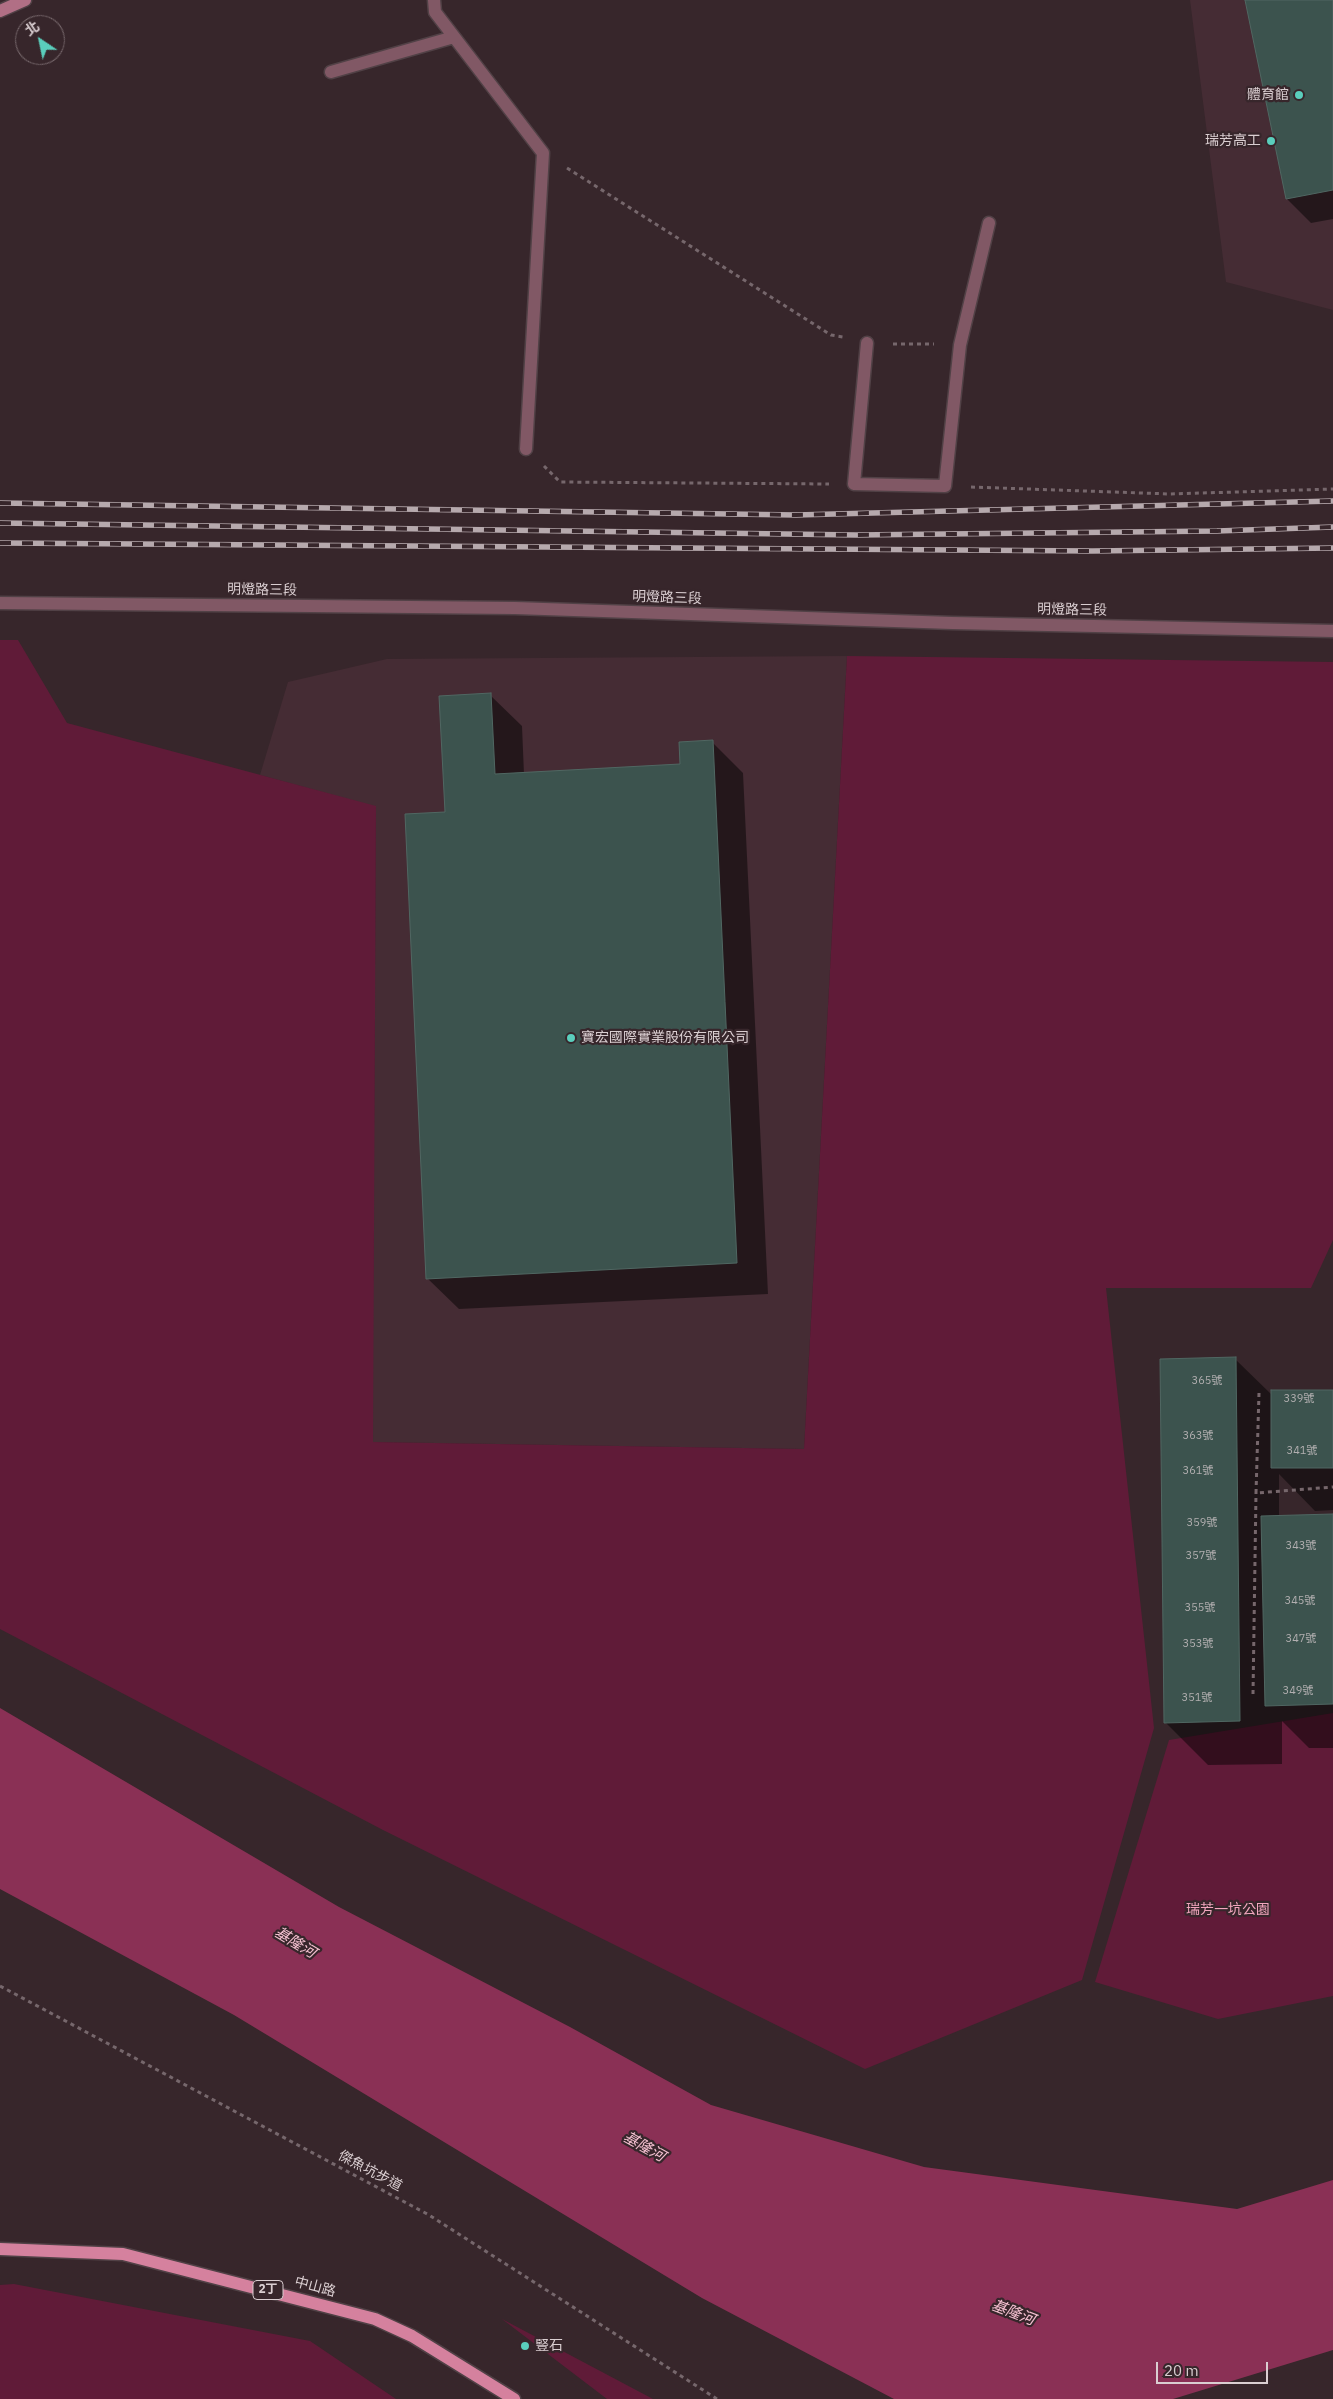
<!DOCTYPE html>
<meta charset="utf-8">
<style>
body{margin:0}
#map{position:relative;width:1333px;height:2399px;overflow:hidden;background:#37262b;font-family:"IBM Plex Sans","Noto Sans TC",sans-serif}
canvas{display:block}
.north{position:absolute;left:15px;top:15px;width:50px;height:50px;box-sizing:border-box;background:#37262b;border:1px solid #78696d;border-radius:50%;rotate:326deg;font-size:14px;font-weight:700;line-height:20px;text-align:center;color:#daced1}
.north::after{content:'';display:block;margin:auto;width:18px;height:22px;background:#5acebc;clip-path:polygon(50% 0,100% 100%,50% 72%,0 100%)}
.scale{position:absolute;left:1156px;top:2362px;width:112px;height:22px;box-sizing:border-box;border:2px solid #daced1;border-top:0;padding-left:6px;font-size:15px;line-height:18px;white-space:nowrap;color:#daced1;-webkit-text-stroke:4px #37262b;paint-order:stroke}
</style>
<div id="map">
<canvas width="1333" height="2399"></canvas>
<div class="north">北</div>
<div class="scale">20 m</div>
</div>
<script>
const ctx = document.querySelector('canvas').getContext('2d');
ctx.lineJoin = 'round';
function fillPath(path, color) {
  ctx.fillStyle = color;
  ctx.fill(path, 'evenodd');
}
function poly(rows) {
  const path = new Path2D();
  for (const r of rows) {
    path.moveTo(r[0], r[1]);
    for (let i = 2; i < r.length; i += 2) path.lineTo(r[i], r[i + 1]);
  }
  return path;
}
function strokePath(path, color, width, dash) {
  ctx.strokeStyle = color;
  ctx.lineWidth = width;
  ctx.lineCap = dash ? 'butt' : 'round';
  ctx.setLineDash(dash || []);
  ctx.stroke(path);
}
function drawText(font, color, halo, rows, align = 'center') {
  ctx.font = font + ' "IBM Plex Sans","Noto Sans TC",sans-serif';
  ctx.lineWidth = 4.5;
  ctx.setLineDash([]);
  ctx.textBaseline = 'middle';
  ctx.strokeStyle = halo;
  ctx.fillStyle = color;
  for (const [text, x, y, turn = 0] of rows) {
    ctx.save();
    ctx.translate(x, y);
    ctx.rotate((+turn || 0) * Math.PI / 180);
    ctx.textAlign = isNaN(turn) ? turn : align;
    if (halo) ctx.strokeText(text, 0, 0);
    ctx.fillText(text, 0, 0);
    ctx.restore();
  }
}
fillPath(poly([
 [1190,0,1333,0,1333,310,1226,282],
 [847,656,804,1449,372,1442,376,807,260,775,288,682,387,659]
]), '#452c34');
fillPath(poly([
 [0,640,18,640,67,723,376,806,373,1442,804,1449,847,656,1333,662,1333,1240,1311,1288,1106,1288,1154,1728,1082,1980,865,2069,383,1830,0,1629],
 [1333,1713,1333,1996,1218,2019,1095,1982,1169,1740],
 [14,2284,310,2341,396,2399,0,2399,0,2285],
 [502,2319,653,2399,607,2399]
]), '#601b38');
fillPath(poly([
 [0,1708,339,1907,570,2027,711,2105,924,2167,1237,2209,1333,2180,1333,2350,1173,2399,894,2399,702,2298,234,2015,0,1889]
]), '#8a3055');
fillPath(poly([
 [1246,0,1333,0,1333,219,1311,223,1287,199],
 [490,695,522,726,524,774,682,766,712,742,743,773,768,1294,459,1309,427,1278,446,813],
 [1235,1359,1272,1395,1333,1391,1333,1510,1315,1511,1279,1474,1279,1516,1333,1515,1333,1748,1309,1748,1282,1721,1282,1764,1208,1765,1165,1722]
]), '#0007');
const building = poly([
 [1245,0,1333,0,1333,190,1286,199,1245,0],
 [491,693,495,774,680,764,679,742,713,740,737,1263,426,1279,405,814,445,812,439,696,491,693],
 [1236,1357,1240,1721,1164,1723,1160,1359,1236,1357],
 [1271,1390,1333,1390,1333,1468,1271,1468,1271,1390],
 [1333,1514,1333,1704,1265,1706,1261,1516,1333,1514]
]);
fillPath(building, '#3c534e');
strokePath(building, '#506762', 1);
const service = poly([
 [434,0,435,12,543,153,526,449],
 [331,72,454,37],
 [867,343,854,484,945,486,960,345,989,223]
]);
const tertiary = poly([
 [0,603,515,608,952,623,1333,631]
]);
const secondary = poly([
 [0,11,25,0]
]);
const primary = poly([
 [0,2249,123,2254,375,2319,412,2336,514,2399]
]);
strokePath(service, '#514146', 15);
strokePath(tertiary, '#514146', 15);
strokePath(secondary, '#514146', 15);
strokePath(primary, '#514146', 15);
strokePath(poly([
 [567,168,831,335,843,337],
 [893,344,934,344],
 [544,466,560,482,829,484],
 [971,487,1170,494,1333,489],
 [1259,1393,1256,1493,1333,1487],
 [1253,1694,1256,1493],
 [0,1986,429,2215,717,2399]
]), '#76676c', 3, [4, 4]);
strokePath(service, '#815865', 12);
strokePath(tertiary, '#815865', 12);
strokePath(secondary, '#b16f85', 12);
strokePath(primary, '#d5819e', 12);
const rail = poly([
 [0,503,796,515,1333,501],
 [0,523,856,535,1217,531,1333,527],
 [0,543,1092,551,1333,548]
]);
strokePath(rail, '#b6a9ad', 5.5);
strokePath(rail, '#37262b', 4, [11]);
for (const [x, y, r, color] of [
 [1299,95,5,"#5acebc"],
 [1271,141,5,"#5acebc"],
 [571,1038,5,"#5acebc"],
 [525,2346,5,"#5acebc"]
]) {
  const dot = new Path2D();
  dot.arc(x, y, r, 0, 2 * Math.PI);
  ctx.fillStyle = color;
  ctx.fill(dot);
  strokePath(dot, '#37262b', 2);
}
drawText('11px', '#b2afb0', null, [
 ["365號",1207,1381],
 ["339號",1299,1399],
 ["363號",1198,1436],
 ["341號",1302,1451],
 ["361號",1198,1471],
 ["359號",1202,1523],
 ["343號",1301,1546],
 ["357號",1201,1556],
 ["345號",1300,1601],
 ["355號",1200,1608],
 ["347號",1301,1639],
 ["353號",1198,1644],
 ["349號",1298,1691],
 ["351號",1197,1698]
]);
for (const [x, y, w] of [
 [268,2290,30]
]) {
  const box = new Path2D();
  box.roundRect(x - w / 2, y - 9.5, w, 19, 4);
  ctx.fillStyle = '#37262b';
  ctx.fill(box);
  strokePath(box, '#daced1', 1);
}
drawText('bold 12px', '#daced1', null, [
 ["2丁",268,2290]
]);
drawText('14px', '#daced1', '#37262b', [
 ["體育館",1289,95],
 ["瑞芳高工",1261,141],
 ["寶宏國際實業股份有限公司",581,1038,"left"],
 ["豎石",535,2346,"left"]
], 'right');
drawText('14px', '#daced1', '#37262b', [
 ["明燈路三段",262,590,1],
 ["明燈路三段",667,598,2],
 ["明燈路三段",1072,610,1],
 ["傑魚坑步道",370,2171,28],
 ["中山路",315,2287,15]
]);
drawText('14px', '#f2a6be', '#37262b', [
 ["瑞芳一坑公園",1228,1910]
]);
drawText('italic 15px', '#f6c2d2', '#37262b', [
 ["基隆河",295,1943,31],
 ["基隆河",644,2147,29],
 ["基隆河",1013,2313,21]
]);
</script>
